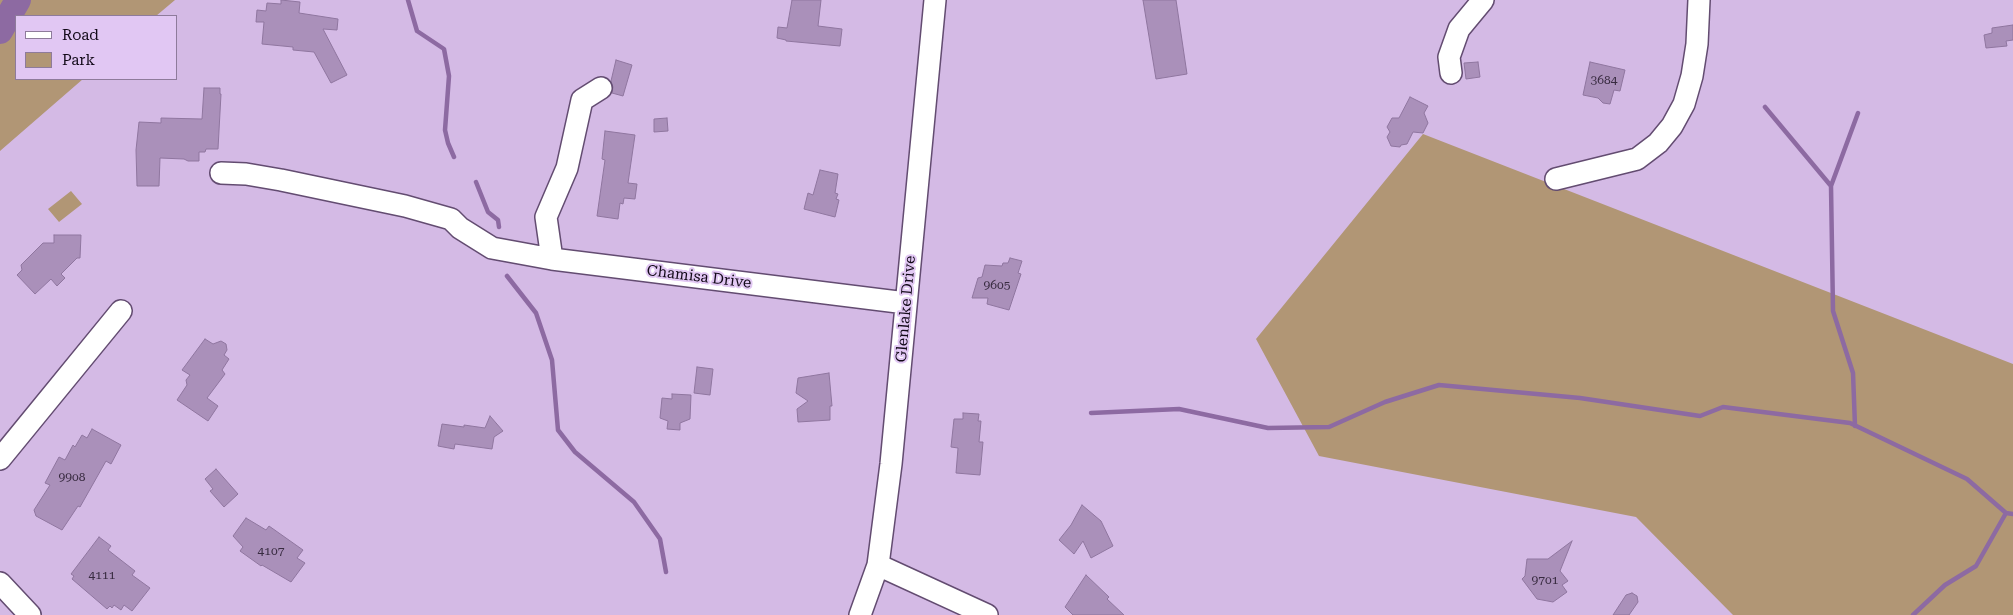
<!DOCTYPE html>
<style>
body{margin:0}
#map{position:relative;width:2013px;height:615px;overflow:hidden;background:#d4bae5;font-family:"Roboto Serif",serif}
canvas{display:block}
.legend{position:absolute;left:15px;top:15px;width:162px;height:65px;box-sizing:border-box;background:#e1c7f3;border:1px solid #8e7b9b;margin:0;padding:6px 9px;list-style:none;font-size:15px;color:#120918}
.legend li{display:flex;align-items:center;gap:10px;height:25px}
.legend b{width:25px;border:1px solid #8e7b9b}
</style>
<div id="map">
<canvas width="2013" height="615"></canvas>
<ul class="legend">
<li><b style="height:6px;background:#fff"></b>Road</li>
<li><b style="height:14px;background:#b19675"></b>Park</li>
</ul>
</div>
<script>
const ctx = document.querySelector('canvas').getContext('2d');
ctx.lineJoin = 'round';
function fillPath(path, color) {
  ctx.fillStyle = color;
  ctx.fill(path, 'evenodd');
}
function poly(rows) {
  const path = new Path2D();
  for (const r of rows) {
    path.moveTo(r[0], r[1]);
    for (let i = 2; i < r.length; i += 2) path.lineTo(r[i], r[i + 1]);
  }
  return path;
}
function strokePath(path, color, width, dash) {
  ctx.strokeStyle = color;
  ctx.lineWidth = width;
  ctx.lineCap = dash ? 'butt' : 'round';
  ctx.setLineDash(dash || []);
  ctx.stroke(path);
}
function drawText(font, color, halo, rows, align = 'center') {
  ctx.font = font + ' "Roboto Serif",serif';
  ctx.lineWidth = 4;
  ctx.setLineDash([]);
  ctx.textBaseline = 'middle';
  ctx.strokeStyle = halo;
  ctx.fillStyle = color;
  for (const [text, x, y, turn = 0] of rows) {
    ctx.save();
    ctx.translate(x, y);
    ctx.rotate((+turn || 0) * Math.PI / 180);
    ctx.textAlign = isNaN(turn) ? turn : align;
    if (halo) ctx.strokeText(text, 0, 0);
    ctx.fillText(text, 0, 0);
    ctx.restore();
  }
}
fillPath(poly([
 [0,0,175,0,156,16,16,16,16,79,83,79,0,151],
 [1423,134,2013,364,2013,615,1733,615,1636,517,1319,456,1256,339],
 [71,191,82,204,59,222,48,209]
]), '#b19675');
strokePath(poly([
 [408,0,417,31,444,49,449,76,445,130,448,143,454,157],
 [1765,107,1831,186],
 [476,182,488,212,498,220,499,227],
 [507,276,536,313,552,360,558,430,575,452,634,502,660,539,666,572],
 [1091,413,1179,409,1268,428,1329,427,1385,402,1439,385,1580,398,1700,416,1723,407,1850,423,1967,479,2006,513,2013,514],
 [1855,426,1853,373,1833,311,1831,186,1858,113],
 [1913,615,1945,585,1976,566,2006,513]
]), '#8d6aa2', 4.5);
strokePath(poly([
 [0,31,18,0]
]), '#8d6aa2', 26);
const building = poly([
 [281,0,300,2,299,13,338,19,337,30,323,29,347,75,331,83,314,52,293,50,293,47,262,44,264,22,256,22,257,10,266,11,267,3,281,4,281,0],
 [792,0,821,0,818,26,842,29,840,46,786,41,786,40,777,38,778,27,787,28,792,0],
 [1143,0,1176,0,1187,74,1156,79,1143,0],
 [2013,25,2013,40,2006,41,2007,46,1986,48,1984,35,1992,33,1992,28,2013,25],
 [616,60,632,65,623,96,612,93,613,87,611,81,616,60],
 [1478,62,1480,77,1466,79,1464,63,1478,62],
 [1590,62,1625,70,1620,91,1614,90,1610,104,1603,103,1598,98,1583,95,1590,62],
 [204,88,220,88,220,94,221,94,218,149,206,149,205,152,199,152,199,161,188,161,184,159,160,158,159,186,137,186,136,150,139,122,161,123,161,118,202,119,204,88],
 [1410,97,1428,106,1424,113,1428,123,1423,133,1413,132,1407,144,1401,145,1400,147,1391,146,1387,137,1390,132,1387,127,1392,118,1399,118,1410,97],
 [667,118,668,131,654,132,654,119,667,118],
 [605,131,635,135,628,183,637,184,635,199,624,198,623,204,620,203,618,219,597,216,605,160,602,159,605,131],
 [820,170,838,174,835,193,838,194,836,199,839,200,835,217,804,209,808,193,813,195,820,170],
 [54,235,81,235,80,258,77,258,61,274,65,278,57,286,51,279,35,294,17,275,22,270,21,265,43,243,54,243,54,235],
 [1010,258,1022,261,1018,273,1021,274,1009,310,987,304,988,298,972,298,978,278,982,277,985,265,1002,266,1003,263,1008,263,1010,258],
 [205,339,213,344,221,341,226,344,227,350,224,355,229,359,222,370,225,374,207,398,218,406,208,421,177,400,187,385,186,380,190,375,182,370,205,339],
 [697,367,713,369,710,395,694,393,697,367],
 [829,373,832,406,830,406,830,420,798,422,797,409,808,401,796,393,798,378,829,373],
 [672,394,691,395,690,419,680,423,680,430,667,429,668,421,660,418,662,398,672,399,672,394],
 [963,413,979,414,978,421,981,421,979,442,983,442,980,475,956,473,958,448,951,447,954,419,963,419,963,413],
 [490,416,503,431,494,437,492,449,455,444,454,449,438,446,442,424,464,427,464,425,485,428,490,416],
 [92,429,121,445,111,464,106,461,80,507,78,506,62,530,36,516,34,510,50,485,45,483,59,457,65,460,73,445,75,447,82,435,87,438,92,429],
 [216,469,238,494,224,507,210,491,213,489,205,479,216,469],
 [1082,505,1101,521,1113,546,1091,558,1083,541,1074,554,1059,540,1071,525,1082,505],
 [246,518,266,530,269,526,303,550,297,558,305,563,291,582,262,565,261,566,240,551,243,547,233,536,246,518],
 [99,537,111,546,108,550,135,571,132,575,150,588,132,611,124,605,121,610,114,605,112,608,110,606,107,609,72,579,74,576,71,574,99,537],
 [1572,541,1560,571,1568,581,1562,585,1567,592,1553,602,1537,599,1522,579,1525,576,1527,559,1548,559,1572,541],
 [1086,575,1109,597,1107,599,1124,615,1073,615,1065,607,1086,575],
 [1632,593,1637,596,1638,602,1629,615,1613,615,1626,595,1632,593]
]);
fillPath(building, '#aa90ba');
strokePath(building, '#8f769f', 1);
const minor = poly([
 [1451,73,1449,57,1459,29,1483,0],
 [221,173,246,174,281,180,405,206,451,219,460,228,492,248,552,259,906,303],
 [1556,179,1637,159,1658,143,1672,126,1684,104,1692,76,1697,44,1699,0],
 [552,259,546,217,567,168,582,100,601,88],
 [0,459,121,311],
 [878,565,987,615],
 [0,583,30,615],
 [860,615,878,565,891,464,935,0]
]);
strokePath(minor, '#634c71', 24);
strokePath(minor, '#fff', 21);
drawText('12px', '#382b40', null, [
 ["3684",1604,80],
 ["9605",997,285],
 ["9908",72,477],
 ["4107",271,551],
 ["4111",102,575],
 ["9701",1545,580]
]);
drawText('15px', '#120918', '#e1c7f3', [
 ["Chamisa Drive",699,277,7],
 ["Glenlake Drive",906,309,-85]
]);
</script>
